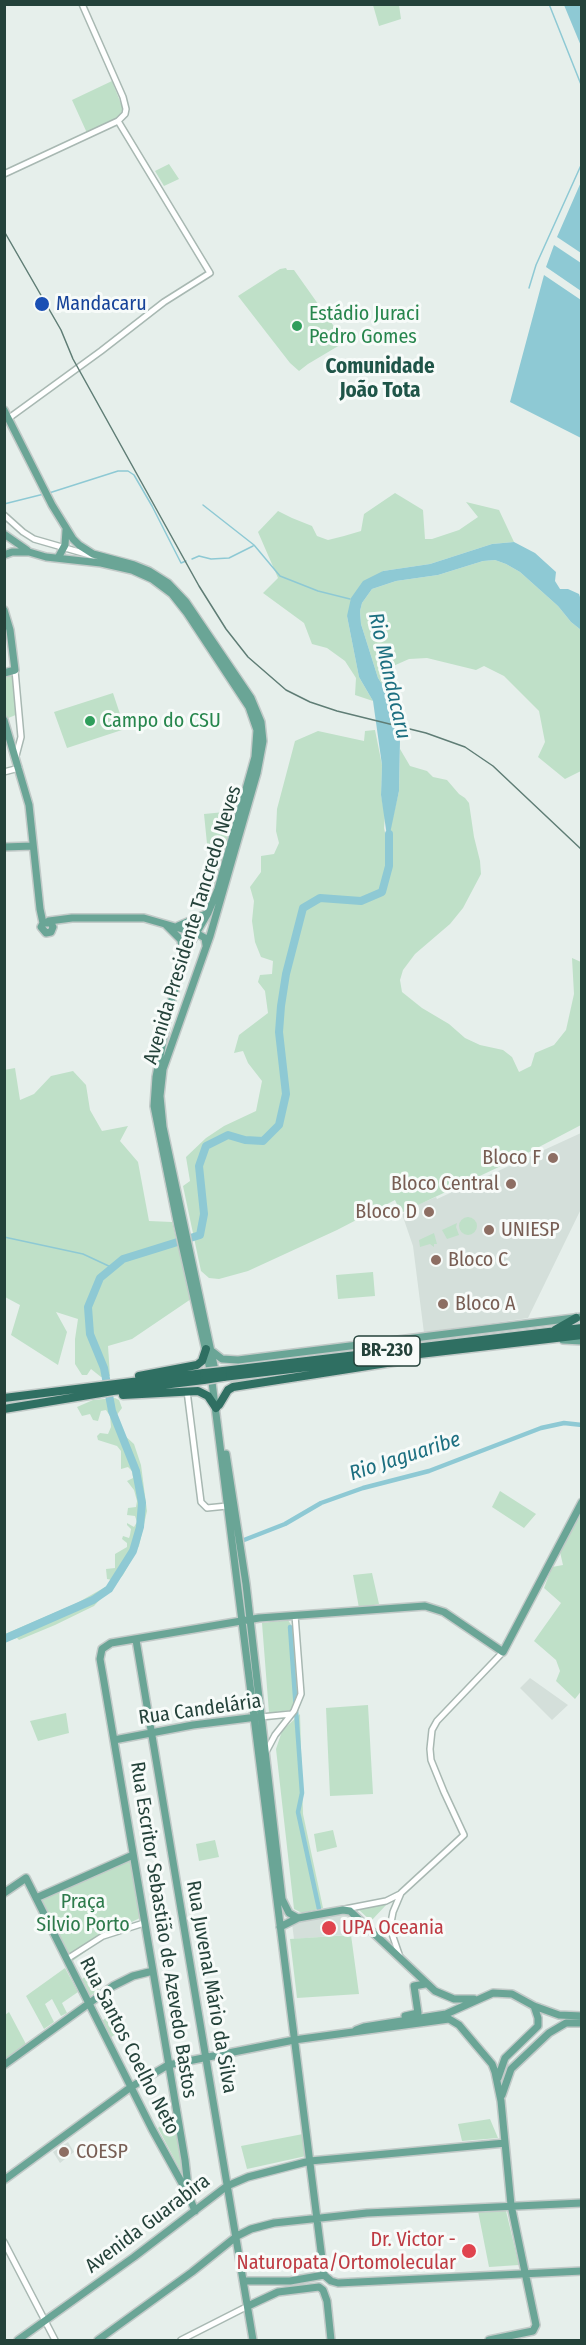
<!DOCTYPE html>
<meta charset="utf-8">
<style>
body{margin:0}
#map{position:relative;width:586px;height:2345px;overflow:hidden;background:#e6efeb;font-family:"Fira Sans Condensed",sans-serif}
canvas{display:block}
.frame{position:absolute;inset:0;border:6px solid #24423a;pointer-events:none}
</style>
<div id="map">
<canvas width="586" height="2345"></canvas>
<div class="frame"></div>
</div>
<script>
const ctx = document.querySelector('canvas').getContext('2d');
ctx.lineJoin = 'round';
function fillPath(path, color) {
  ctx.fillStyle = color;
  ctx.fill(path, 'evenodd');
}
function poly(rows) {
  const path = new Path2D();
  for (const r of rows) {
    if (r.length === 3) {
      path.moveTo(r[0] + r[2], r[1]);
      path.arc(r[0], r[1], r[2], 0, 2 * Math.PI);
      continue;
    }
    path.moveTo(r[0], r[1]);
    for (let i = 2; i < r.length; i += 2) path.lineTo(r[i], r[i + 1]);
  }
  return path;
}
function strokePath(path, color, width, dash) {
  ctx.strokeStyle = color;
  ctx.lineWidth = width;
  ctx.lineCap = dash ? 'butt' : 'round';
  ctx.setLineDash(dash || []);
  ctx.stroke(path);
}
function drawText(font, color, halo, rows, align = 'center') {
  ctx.font = font + ' "Fira Sans Condensed",sans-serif';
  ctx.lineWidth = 6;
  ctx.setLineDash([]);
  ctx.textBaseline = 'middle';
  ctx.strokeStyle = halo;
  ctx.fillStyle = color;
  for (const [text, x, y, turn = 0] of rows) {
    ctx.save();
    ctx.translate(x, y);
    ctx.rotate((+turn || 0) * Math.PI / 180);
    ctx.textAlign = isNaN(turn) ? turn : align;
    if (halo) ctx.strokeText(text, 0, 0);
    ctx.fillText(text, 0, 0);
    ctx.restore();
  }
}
fillPath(poly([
 [581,1133,581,1209,528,1318,424,1333,413,1246,402,1214,418,1208,417,1205,436,1197,437,1199],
 [530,1678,568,1705,552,1720,520,1688],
 [350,1913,371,1933,294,1939,292,1923],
 [68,2142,74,2152,60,2163,53,2152]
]), '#d4dfda');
fillPath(poly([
 [373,5,399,5,401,19,379,26],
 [112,81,123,109,117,120,87,133,72,100],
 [169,164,179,179,164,186,155,171],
 [286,268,287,270,294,270,345,342,308,364,299,371,290,363,238,296,280,269],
 [395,493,423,510,425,539,432,539,459,530,478,517,466,502,499,510,514,542,492,544,430,564,383,571,347,616,359,677,373,701,355,695,356,678,345,661,327,648,312,644,304,623,263,593,278,578,258,532,278,511,292,518,312,526,317,536,328,540,344,536,361,531,364,514],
 [495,560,506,564,520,572,558,606,571,622,581,630,581,771,565,779,538,757,545,742,539,711,504,676,484,666,476,670,427,658,409,659,391,667,388,693,378,678,361,624,360,611,362,603,372,589,396,581,438,575,483,561],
 [14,673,18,714,6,719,4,712,4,675],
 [113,693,125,729,67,748,54,712],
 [375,730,382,765,381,795,385,815,384,828,387,842,399,791,400,749,410,766,427,771,433,777,447,780,459,794,465,798,469,803,474,837,480,861,481,874,463,908,450,924,415,954,403,970,400,980,402,992,422,1008,449,1024,465,1038,480,1045,503,1050,512,1057,519,1072,531,1066,535,1053,554,1045,566,1030,574,994,572,958,581,962,581,1125,518,1158,401,1213,395,1200,337,1230,248,1271,219,1279,209,1278,201,1271,183,1186,190,1181,186,1157,206,1138,224,1126,256,1111,262,1081,248,1063,243,1051,234,1053,239,1035,268,1013,265,991,258,982,260,975,272,974,273,961,261,957,255,942,252,921,254,901,250,887,261,872,261,856,274,854,279,843,276,831,277,809,295,741,318,731,364,741,365,731],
 [235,811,234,815,212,893,204,814],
 [15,1068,20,1100,34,1094,51,1076,73,1071,86,1085,90,1110,102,1131,128,1126,120,1141,138,1162,149,1221,172,1222,191,1299,132,1339,108,1346,110,1376,101,1377,91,1369,87,1375,82,1375,75,1364,75,1339,78,1319,56,1312,67,1332,58,1365,11,1335,20,1305,5,1297,4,1070],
 [468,1226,9],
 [457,1223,456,1227,459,1235,447,1239,442,1230],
 [434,1233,437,1244,434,1244,434,1247,430,1244,420,1247,419,1240],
 [373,1272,375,1296,338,1299,336,1275],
 [115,1398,119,1400,122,1408,116,1416,123,1434,134,1444,141,1465,147,1511,139,1546,123,1575,94,1606,55,1625,19,1640,17,1638,5,1642,5,1645,5,1634,77,1603,107,1586,112,1580,107,1579,106,1569,115,1568,115,1554,127,1547,127,1543,122,1539,123,1536,129,1538,130,1535,131,1529,127,1525,127,1523,134,1527,137,1522,135,1516,127,1515,128,1508,136,1507,137,1501,134,1490,127,1481,133,1478,132,1471,128,1467,121,1469,121,1451,117,1446,98,1440,97,1436,100,1433,108,1434,111,1427,110,1416,106,1410,101,1411,98,1421,93,1420,90,1414,82,1416,77,1407,93,1400],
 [500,1491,536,1514,524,1528,492,1507],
 [581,1508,582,1690,575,1699,556,1681,560,1671,556,1660,534,1641,561,1603,544,1588,552,1567,563,1565,560,1552],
 [372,1573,379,1604,359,1608,353,1575],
 [288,1620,295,1631,300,1695,290,1710,269,1713,262,1623],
 [368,1705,373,1794,330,1796,326,1708],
 [66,1713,69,1733,38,1741,30,1721],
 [300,1714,303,1814,323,1908,302,1913,294,1909,276,1749,282,1731],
 [333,1830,337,1847,317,1852,314,1834],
 [215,1840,219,1857,199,1861,196,1844],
 [130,1860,140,1918,115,1930,70,1963,37,1899],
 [387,1904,371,1921,358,1909],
 [351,1935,359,1994,297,1998,290,1939],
 [65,1968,78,1992,62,2003,67,2013,61,2016,52,1999,45,2004,54,2022,44,2029,26,1996],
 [90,1973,99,1990,90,1996,82,1979],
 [9,2012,27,2046,5,2062,5,2015],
 [111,2014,120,2031,110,2038,102,2021],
 [177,2113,186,2181,158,2128],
 [490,2119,498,2138,462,2141,458,2124],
 [303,2134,306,2156,247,2169,241,2146],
 [478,2211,506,2211,519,2265,489,2267]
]), '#bfe0c8');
fillPath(poly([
 [564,5,581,5,581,46],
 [581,182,581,253,557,237],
 [554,245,581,263,581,291,546,267],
 [544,275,581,300,581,438,510,402],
 [514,542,535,553,556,572,555,581,560,589,568,589,579,594,581,600,581,630,571,622,558,606,520,572,506,564,495,560,483,561,438,575,396,581,372,589,362,603,360,611,361,624,378,678,388,693,400,740,399,791,388,843,381,795,382,765,373,701,359,677,347,616,351,598,363,581,383,571,430,564,492,544]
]), '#8ec9d4');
strokePath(poly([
 [549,4,582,87],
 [529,288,536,265,582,163],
 [49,493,118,471,128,471,134,475,152,506,181,563,186,561],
 [4,504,44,494],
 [203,505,254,545,280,576,318,591,350,599],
 [192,559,199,556,211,559,229,558,253,546],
 [4,1237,83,1254,113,1268]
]), '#8ec9d4', 1.5);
strokePath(poly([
 [244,1540,285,1524,321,1503,363,1488,429,1471,541,1428,564,1423,582,1425],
 [290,1627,302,1793,298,1812,319,1909]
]), '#8ec9d4', 4.5);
strokePath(poly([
 [4,1639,93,1600,109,1589,133,1551,140,1527,142,1503,136,1471,112,1411,104,1368,90,1334,88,1307,100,1278,123,1259,200,1235,204,1214,199,1166,206,1146,228,1135,245,1140,263,1141,279,1125,286,1094,279,1032,281,1006,286,974,303,908,320,898,361,901,382,892,389,866,389,834]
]), '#8ec9d4', 8);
const minor = poly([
 [4,174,118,121,125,114,126,109,123,97,82,4],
 [9,418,101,351,164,302,210,273,118,121],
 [4,515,23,532,34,539,93,556],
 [15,670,21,737,16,756],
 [4,772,19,768],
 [187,1391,201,1502,207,1508,227,1506],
 [261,1717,291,1714],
 [266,1752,275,1735,294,1711,301,1694,295,1615],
 [345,1909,386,1901,400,1894],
 [400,1957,390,1928,393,1912,401,1893,464,1835,444,1792,431,1760,430,1749,432,1730,437,1721,503,1652],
 [67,1959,103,1936,144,1923],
 [4,2242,55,2340],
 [181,2340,248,2306]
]);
const major = poly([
 [4,410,52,505,73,539,79,545,93,554,134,565,149,571,168,583,186,602,251,698,261,722,263,741,257,773,210,936,163,1069,160,1096,163,1127,216,1375],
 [4,534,27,550],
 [4,555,12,552,29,552,46,557,101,563,132,570,152,579,172,594,187,613,249,707,257,730,255,757,218,889,208,913,190,944,170,1005,156,1077,154,1106,178,1226,211,1374,324,2275,331,2281,338,2283,582,2271],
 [58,558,65,545,66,530],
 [4,610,10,630,15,670,4,673],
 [4,720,29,805,40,909,43,923,41,927,46,933,51,932,53,927,51,923,43,923],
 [4,847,33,846],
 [49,921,72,918,144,918,196,933,205,938,206,945],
 [166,925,181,940,183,957],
 [178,926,206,914],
 [563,1340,582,1341],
 [213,1352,222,1359,238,1360,582,1317],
 [226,1454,246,1584,282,1899,289,1913,298,1918],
 [136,1640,253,2340],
 [114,1740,193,1725,257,1717],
 [4,1893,26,1878,152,2129,188,2194],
 [36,1898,133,1855],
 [280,1927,298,1918,343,1910,350,1911,435,1991,454,1999,474,1999],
 [405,2016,418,2013,414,1986,425,1984],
 [356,2030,364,2027,446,2014,493,1993,512,1994,534,2006,559,2015,582,2016],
 [4,2065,113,1986,133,1976,153,1971],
 [498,2078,505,2058,538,2026,538,2018,534,2006],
 [502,2095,511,2069,549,2033,566,2023,582,2023],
 [4,2180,131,2087,168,2065,294,2040,449,2019,459,2025,475,2044,492,2064,495,2072,501,2101,511,2205,536,2325,533,2331,489,2340],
 [195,2211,189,2196,185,2160,103,1676,100,1659,102,1649,111,1643,259,1618,425,1606,444,1612,503,1652,582,1502],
 [245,2281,290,2281,324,2275],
 [248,2306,278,2292,319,2287,323,2290,327,2301,331,2340],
 [18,2340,134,2257,227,2186,248,2177,310,2161,505,2143],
 [98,2340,192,2272,237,2236,251,2229,274,2223,367,2213,582,2203]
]);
const highway = poly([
 [555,1330,576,1318],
 [359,1354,372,1343],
 [223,1371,582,1328],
 [139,1376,197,1365,202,1361,206,1349],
 [223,1377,582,1335],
 [123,1395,198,1391,208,1396,216,1408],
 [4,1398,204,1373],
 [219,1405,228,1390,233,1387,406,1360],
 [4,1409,113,1391,204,1380]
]);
strokePath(minor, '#a8b8b2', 8);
strokePath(major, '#c2cac8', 10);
strokePath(highway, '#c2cac8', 11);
strokePath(minor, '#fff', 5);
strokePath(major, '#6aa596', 7);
strokePath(highway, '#2f6f62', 8);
strokePath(poly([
 [4,231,61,330,73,359,199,586,226,629,248,657,286,690,310,702,337,711,426,733,465,747,493,766,582,850]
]), '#5f7d75', 1.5);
const highwayBridge = poly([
 [204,1373,223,1371],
 [204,1380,223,1377]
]);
strokePath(highwayBridge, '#c2cac8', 11, []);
strokePath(highwayBridge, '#2f6f62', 8);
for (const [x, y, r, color] of [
 [42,304,8,"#1a4fb4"],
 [297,326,6,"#2e9e5b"],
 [90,721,6,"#2e9e5b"],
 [553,1158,6,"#8d6e63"],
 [511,1184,6,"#8d6e63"],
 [429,1212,6,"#8d6e63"],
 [489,1230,6,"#8d6e63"],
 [436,1260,6,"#8d6e63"],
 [443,1304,6,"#8d6e63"],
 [329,1928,8,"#e0444e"],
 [64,2152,6,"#8d6e63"],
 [469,2251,8,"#e0444e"]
]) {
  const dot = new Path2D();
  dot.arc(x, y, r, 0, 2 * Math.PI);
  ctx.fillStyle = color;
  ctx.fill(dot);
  strokePath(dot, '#f7fbf9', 2);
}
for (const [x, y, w] of [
 [387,1351,66]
]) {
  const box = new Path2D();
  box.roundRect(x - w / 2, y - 15, w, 30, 4.5);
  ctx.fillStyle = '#f7fbf9';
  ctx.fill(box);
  strokePath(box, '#24423a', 1.5);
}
drawText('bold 18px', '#24423a', null, [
 ["BR-230",387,1351]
]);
drawText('20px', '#164399', '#f7fbf9', [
 ["Mandacaru",56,304]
], 'left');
drawText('20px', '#27864d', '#f7fbf9', [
 ["Estádio Juraci",309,314],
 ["Pedro Gomes",309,337],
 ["Campo do CSU",102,721]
], 'left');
drawText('20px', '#24423a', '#f7fbf9', [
 ["Avenida Presidente Tancredo Neves",193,925,-73],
 ["Rua Candelária",200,1710,-8],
 ["Rua Escritor Sebastião de Azevedo Bastos",163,1930,81],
 ["Rua Juvenal Mário da Silva",211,1987,80],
 ["Rua Santos Coelho Neto",129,2046,63],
 ["Avenida Guarabira",148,2224,-37]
]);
drawText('20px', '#785e54', '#f7fbf9', [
 ["Bloco F",541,1158,"right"],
 ["Bloco Central",499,1184,"right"],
 ["Bloco D",417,1212,"right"],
 ["UNIESP",501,1230],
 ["Bloco C",448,1260],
 ["Bloco A",455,1304],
 ["COESP",76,2152]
], 'left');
drawText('20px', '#2d7a4b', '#f7fbf9', [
 ["Praça",83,1902],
 ["Silvio Porto",83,1925]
]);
drawText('20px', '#be3a42', '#f7fbf9', [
 ["UPA Oceania",342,1928],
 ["Dr. Victor -",456,2240,"right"],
 ["Naturopata/Ortomolecular",456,2263,"right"]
], 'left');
drawText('bold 21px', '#1f5548', '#f7fbf9', [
 ["Comunidade",380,367],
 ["João Tota",380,391]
]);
drawText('italic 21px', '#1c6f80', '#f7fbf9', [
 ["Rio Mandacaru",389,676,77],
 ["Rio Jaguaribe",405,1457,-18]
]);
</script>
